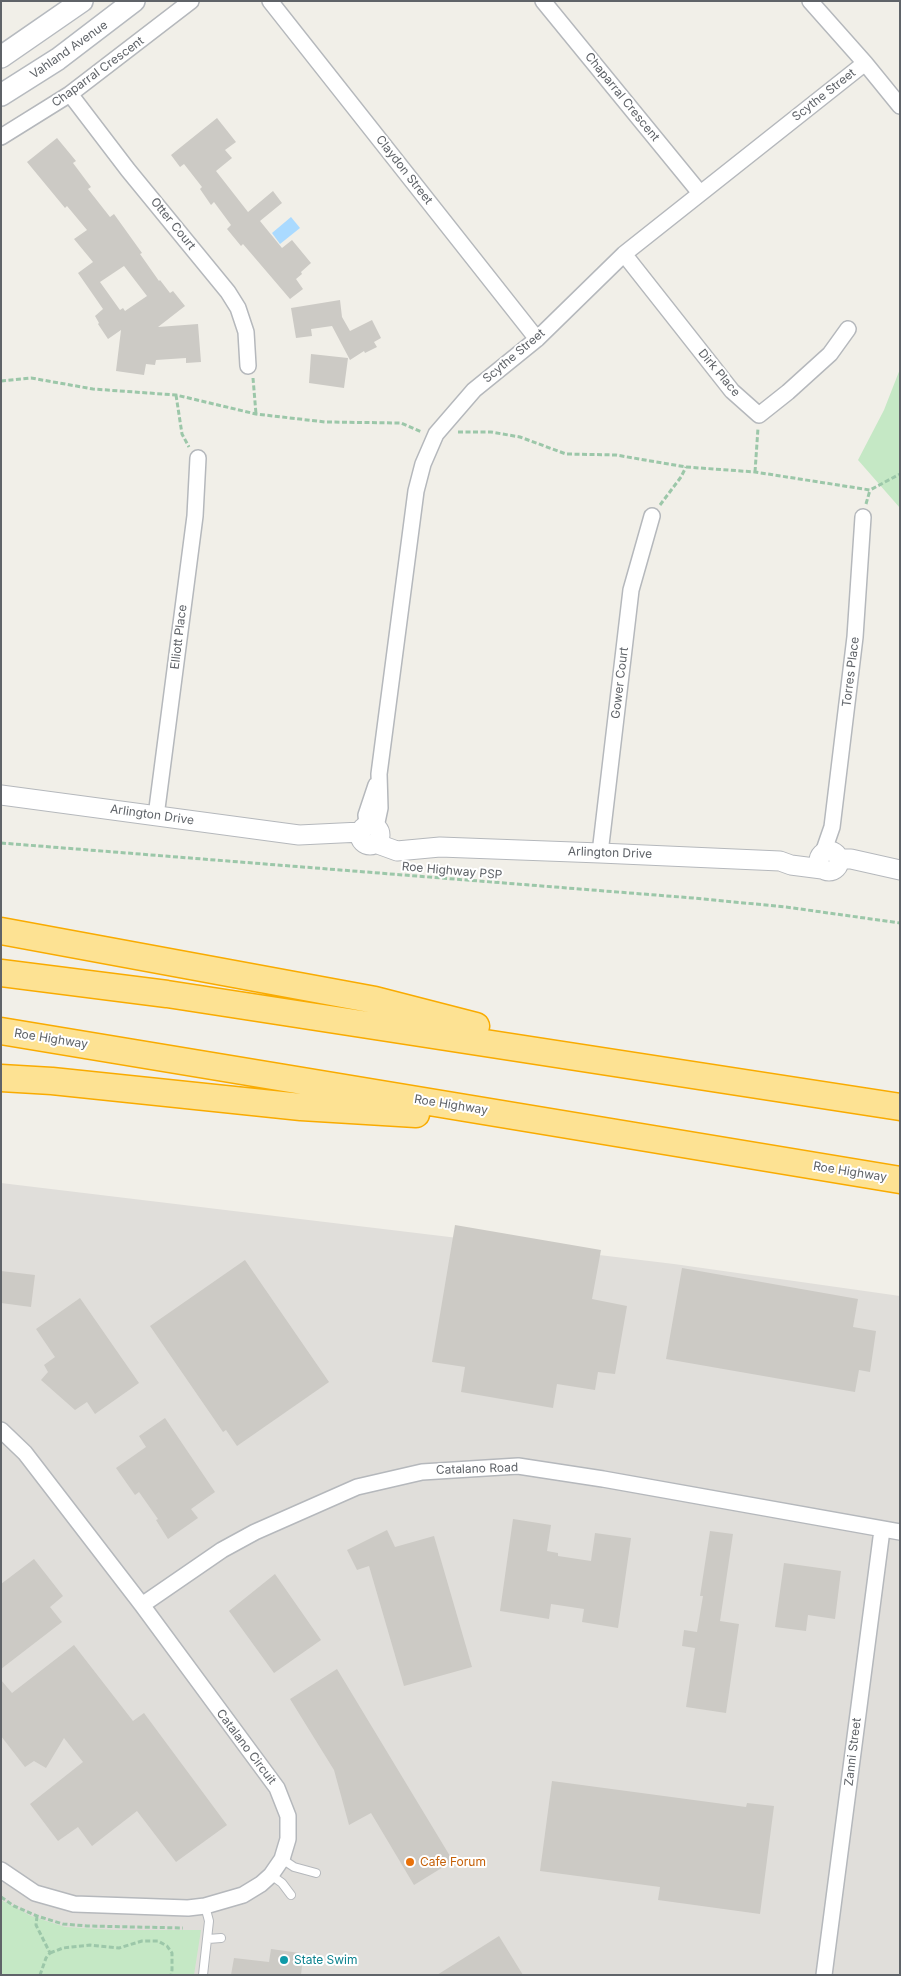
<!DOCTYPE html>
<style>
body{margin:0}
#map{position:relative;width:901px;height:1976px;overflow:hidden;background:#f1efe8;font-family:Inter,sans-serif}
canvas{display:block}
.frame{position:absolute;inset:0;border:2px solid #5f6368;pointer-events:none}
</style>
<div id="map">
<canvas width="901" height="1976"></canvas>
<div class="frame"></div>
</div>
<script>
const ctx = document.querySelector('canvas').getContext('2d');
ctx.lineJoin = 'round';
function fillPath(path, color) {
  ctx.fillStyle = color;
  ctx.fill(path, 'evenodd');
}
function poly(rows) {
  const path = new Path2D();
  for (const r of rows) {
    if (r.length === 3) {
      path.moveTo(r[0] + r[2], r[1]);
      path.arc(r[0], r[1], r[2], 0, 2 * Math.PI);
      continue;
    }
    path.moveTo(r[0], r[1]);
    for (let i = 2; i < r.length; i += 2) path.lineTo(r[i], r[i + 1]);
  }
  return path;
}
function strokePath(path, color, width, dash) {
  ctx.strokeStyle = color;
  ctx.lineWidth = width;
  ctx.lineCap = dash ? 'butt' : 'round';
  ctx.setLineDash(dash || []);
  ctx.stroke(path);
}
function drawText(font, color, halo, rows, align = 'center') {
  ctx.font = font + ' Inter,sans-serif';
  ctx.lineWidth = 4;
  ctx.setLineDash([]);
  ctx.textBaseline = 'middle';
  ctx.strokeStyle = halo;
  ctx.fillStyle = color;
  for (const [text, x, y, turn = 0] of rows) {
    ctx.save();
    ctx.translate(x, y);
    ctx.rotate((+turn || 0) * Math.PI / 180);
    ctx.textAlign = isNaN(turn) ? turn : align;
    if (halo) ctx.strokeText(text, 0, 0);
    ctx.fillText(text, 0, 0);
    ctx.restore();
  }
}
fillPath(poly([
 [1,1183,674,1264,900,1296,900,1975,1,1975]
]), '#e0deda');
fillPath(poly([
 [900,369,900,508,858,460,884,410],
 [1,1900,31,1916,65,1927,117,1930,201,1930,194,1975,1,1975]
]), '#c5e8c5');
fillPath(poly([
 [291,217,300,228,280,244,272,233]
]), '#aadaff');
fillPath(poly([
 [217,118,236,142,225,150,232,158,216,171,248,212,273,191,282,203,260,221,282,248,292,240,311,263,301,272,302,274,296,279,303,289,290,299,243,244,241,246,227,229,231,225,214,202,211,205,200,189,202,187,184,164,180,167,171,155],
 [57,138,76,161,73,163,91,187,88,189,110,217,114,214,142,253,140,254,159,281,160,280,170,293,173,291,185,306,158,327,198,324,201,362,186,363,186,358,156,360,155,365,146,364,144,375,116,371,121,330,108,339,98,324,99,323,95,316,103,309,78,273,93,262,74,239,87,230,67,206,65,208,27,162],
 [124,266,147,296,125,311,123,308,120,310,100,282],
 [340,300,342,317,350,331,372,320,381,338,374,342,377,347,365,353,364,351,350,360,332,326,311,329,312,336,296,338,291,308],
 [311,354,348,358,344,388,309,383],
 [455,1225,601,1250,592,1299,627,1306,615,1374,598,1372,595,1390,557,1384,553,1408,461,1392,465,1367,432,1362],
 [245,1260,329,1382,237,1446,226,1430,223,1432,150,1326],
 [682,1268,858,1299,853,1327,876,1331,870,1372,859,1370,855,1392,666,1359],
 [1,1271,35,1275,31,1307,1,1303],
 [80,1298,139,1383,95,1414,87,1402,75,1410,41,1380,48,1372,44,1365,55,1357,36,1329],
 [165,1418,215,1492,191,1509,198,1518,168,1539,156,1520,158,1519,139,1492,135,1495,116,1468,146,1447,139,1436],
 [513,1519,551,1525,547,1551,558,1553,558,1556,591,1561,595,1533,631,1538,618,1628,582,1622,584,1609,551,1604,549,1619,500,1611],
 [387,1530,395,1547,434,1536,472,1667,404,1686,369,1566,357,1570,347,1550],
 [710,1531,733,1534,720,1621,739,1624,726,1713,686,1707,695,1648,682,1646,684,1630,697,1632,703,1596,700,1596],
 [34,1559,63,1596,50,1607,62,1622,1,1669,1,1584],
 [784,1563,841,1571,835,1619,808,1615,806,1631,775,1627],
 [275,1574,321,1640,274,1673,229,1611],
 [74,1645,133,1721,144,1713,227,1825,176,1862,137,1811,92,1846,78,1827,58,1841,30,1804,83,1762,64,1738,46,1768,34,1761,25,1767,1,1736,1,1680,12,1693],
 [337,1669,453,1861,414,1885,371,1813,349,1825,334,1770,290,1699],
 [552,1781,746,1807,747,1803,774,1806,760,1914,658,1900,660,1887,540,1871],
 [499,1936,523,1975,437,1975],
 [271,1949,300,1953,298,1966,302,1966,301,1975,231,1975,234,1958,269,1962]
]), '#cccac5');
const service = poly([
 [282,1859,294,1867,316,1873],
 [271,1875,282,1883,291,1895],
 [208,1939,221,1938],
 [203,1975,209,1921,205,1906]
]);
const minor = poly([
 [270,1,537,339],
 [543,1,700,193],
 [810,1,865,63,900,106],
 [70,94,128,170,228,292,238,308,246,332,248,366],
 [1,137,70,94,191,1],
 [624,254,732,391,759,415,788,392,830,354,848,329],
 [156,816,195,516,198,458],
 [367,825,366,815,376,785],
 [376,827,380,808,379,774,416,491,423,464,436,434,474,390,537,339,624,254,865,63],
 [600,853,631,590,652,516],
 [823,853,832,827,855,637,863,517],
 [1,1430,25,1453,142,1605,277,1788,288,1816,288,1839,282,1859,271,1875,261,1884,243,1895,205,1906,188,1908,74,1904,35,1893,1,1870],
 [142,1605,222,1550,255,1532,357,1487,422,1472,518,1466,603,1479,900,1532],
 [824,1975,882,1530]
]);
const tertiary = poly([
 [1,795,299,835,361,832],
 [370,835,10],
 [375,843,397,851,440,847,600,853,780,861,791,865,822,869],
 [829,861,10],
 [839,859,851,859,900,870]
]);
const secondary = poly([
 [1,57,82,1],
 [1,95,58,59,134,1]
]);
const motorway = poly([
 [1,931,375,1000,476,1026],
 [1,973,167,994,900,1107],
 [1,1031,900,1180],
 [1,1078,52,1081,301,1107,416,1114]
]);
strokePath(service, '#b5b8bc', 10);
strokePath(minor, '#b5b8bc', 18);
strokePath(tertiary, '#b5b8bc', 21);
strokePath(secondary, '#b6babf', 24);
strokePath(motorway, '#f9ab00', 29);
strokePath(poly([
 [253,378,256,414],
 [1,381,31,378,93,389,176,395,256,414,325,422,401,423,422,432],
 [176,395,182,434,189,447],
 [458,432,491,432,520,437,566,454,616,455,686,467,755,472,870,490,900,474],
 [755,472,758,428],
 [866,504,870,490],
 [660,505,681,477,686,467],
 [1,843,693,898,786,907,900,923],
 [1,1897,14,1906,37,1916,63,1924,87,1926,183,1928],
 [37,1916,36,1925,50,1953,46,1958,40,1975],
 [50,1953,63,1948,90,1945,119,1948,142,1941,158,1941,167,1946,172,1953,172,1970,171,1975]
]), '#9cc7a9', 3, [5, 2.5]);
strokePath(service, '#fff', 8);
strokePath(minor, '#fff', 15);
strokePath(tertiary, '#fff', 19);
strokePath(secondary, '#fff', 21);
strokePath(motorway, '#fde293', 26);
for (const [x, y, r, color] of [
 [410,1862,5,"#e8710a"],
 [284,1960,5,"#0f9aa8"]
]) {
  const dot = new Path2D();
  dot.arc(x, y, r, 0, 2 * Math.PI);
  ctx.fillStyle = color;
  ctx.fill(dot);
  strokePath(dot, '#fff', 2);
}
drawText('12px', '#5f6368', '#fff', [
 ["Vahland Avenue",69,50,-35],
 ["Chaparral Crescent",98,72,-36],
 ["Scythe Street",824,95,-38],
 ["Chaparral Crescent",622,97,51],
 ["Claydon Street",404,170,52],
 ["Otter Court",173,224,51],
 ["Scythe Street",514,356,-40],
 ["Dirk Place",719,373,50],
 ["Elliott Place",179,637,-83],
 ["Torres Place",851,672,-83],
 ["Gower Court",620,683,-83],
 ["Arlington Drive",152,815,8],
 ["Arlington Drive",610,853,2],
 ["Roe Highway PSP",452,871,5],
 ["Roe Highway",51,1039,9],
 ["Roe Highway",451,1105,9],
 ["Roe Highway",850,1172,9],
 ["Catalano Road",477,1469,-2],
 ["Catalano Circuit",246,1747,53],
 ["Zanni Street",853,1752,-83]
]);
drawText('12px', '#c56008', '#fff', [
 ["Cafe Forum",420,1862]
], 'left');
drawText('12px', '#0d838f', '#fff', [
 ["State Swim",294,1960]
], 'left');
</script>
